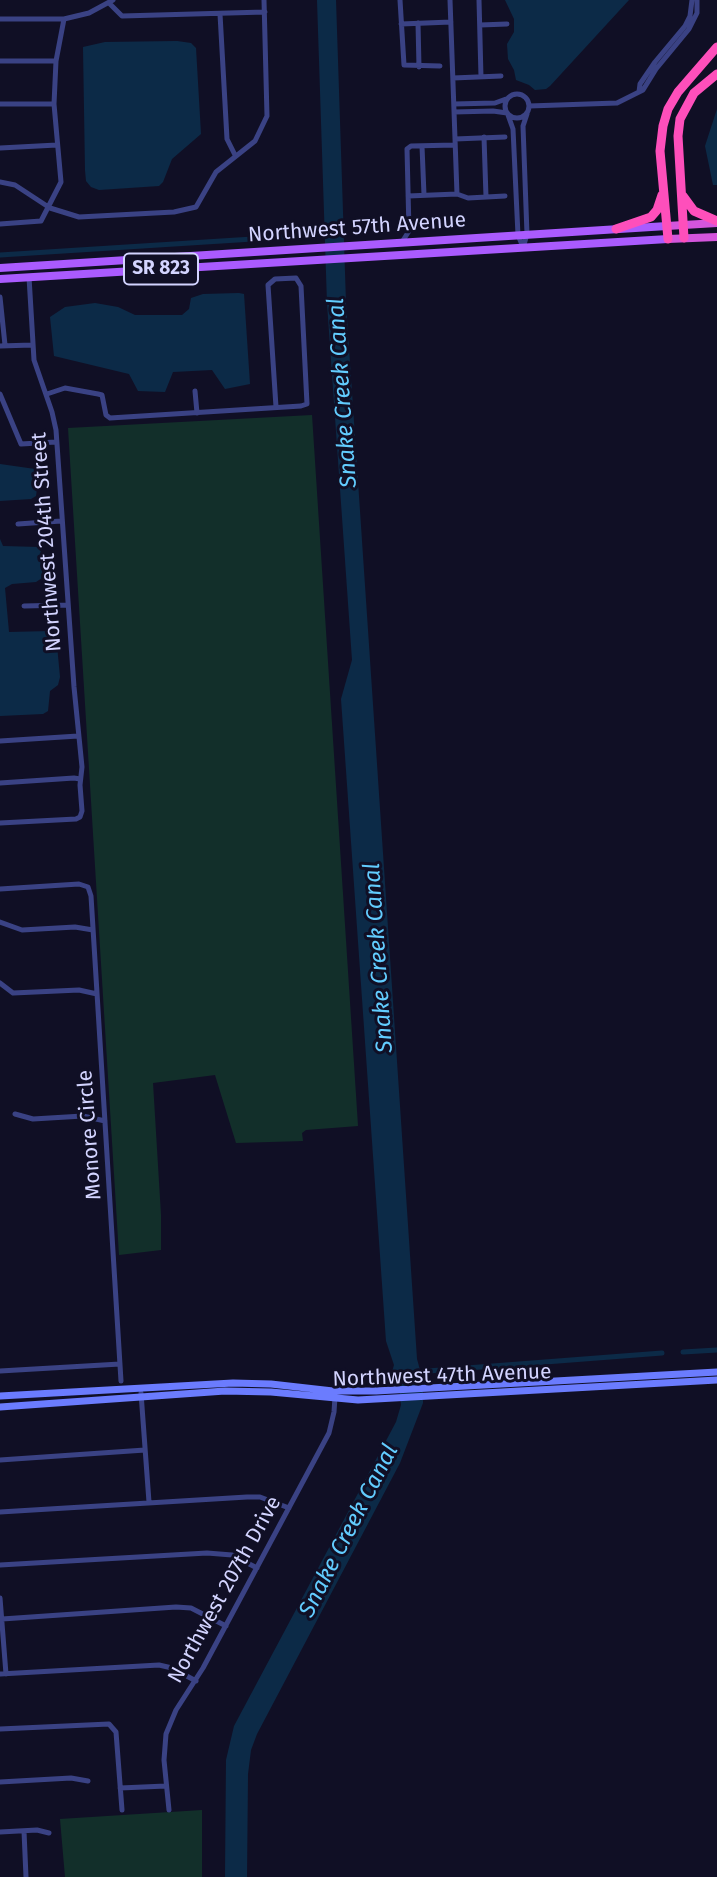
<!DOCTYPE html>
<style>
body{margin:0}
canvas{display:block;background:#100f25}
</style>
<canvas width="717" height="1877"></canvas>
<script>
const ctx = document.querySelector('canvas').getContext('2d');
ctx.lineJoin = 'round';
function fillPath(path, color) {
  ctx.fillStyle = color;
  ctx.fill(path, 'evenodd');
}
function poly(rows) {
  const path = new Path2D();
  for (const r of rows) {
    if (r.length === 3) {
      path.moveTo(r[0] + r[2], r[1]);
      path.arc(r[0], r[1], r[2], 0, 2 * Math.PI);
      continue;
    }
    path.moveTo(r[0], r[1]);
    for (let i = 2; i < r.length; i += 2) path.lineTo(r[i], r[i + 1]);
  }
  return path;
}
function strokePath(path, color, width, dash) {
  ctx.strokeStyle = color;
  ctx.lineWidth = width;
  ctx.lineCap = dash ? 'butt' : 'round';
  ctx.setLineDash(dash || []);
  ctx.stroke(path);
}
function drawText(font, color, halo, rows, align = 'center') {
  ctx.font = font + ' "Fira Sans",sans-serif';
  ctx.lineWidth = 6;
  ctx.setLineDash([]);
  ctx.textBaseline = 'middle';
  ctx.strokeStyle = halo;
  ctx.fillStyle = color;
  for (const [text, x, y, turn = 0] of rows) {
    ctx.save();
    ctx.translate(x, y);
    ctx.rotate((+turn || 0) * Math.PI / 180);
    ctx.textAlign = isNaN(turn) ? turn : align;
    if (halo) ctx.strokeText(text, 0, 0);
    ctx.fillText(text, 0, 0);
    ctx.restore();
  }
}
fillPath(poly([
 [312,415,358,1126,306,1130,302,1133,303,1141,236,1143,215,1075,153,1083,161,1215,161,1250,119,1255,68,428],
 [202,1810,202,1877,65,1877,60,1819]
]), '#122f2a');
fillPath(poly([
 [317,0,336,0,346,303,417,1359,423,1381,423,1403,400,1463,257,1734,251,1750,248,1774,247,1877,225,1877,226,1760,234,1726,396,1422,401,1405,399,1384,386,1377,392,1372,394,1365,386,1341,341,699,352,660,327,303],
 [505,0,629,0,550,86,546,89,535,90,529,85,516,80,514,70,508,59,507,44,514,32,514,19],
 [177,41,191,43,196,48,201,134,172,159,163,182,159,186,99,190,91,187,86,181,85,170,83,47,105,42],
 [717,109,717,185,713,185,705,146],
 [239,293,244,294,250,384,225,389,212,370,173,372,165,392,138,391,129,374,54,356,50,317,65,307,95,303,118,307,135,315,182,315,189,309,191,298,203,294],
 [0,464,35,469,38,481,36,496,31,499,0,501],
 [0,539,3,546,39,547,42,555,42,578,36,582,12,584,5,588,9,632,51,631,56,635,60,677,58,685,50,691,48,711,43,714,0,716]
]), '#0c2a47');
strokePath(poly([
 [0,255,332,234],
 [683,1352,717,1350],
 [415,1372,662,1353]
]), '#0c2a47', 5);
strokePath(poly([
 [400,0,404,65,440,66],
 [450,0,457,194],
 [479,0,481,77],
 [109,3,122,16,265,12],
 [220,14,227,139,235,155],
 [0,19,64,19,89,13,113,0],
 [418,23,419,67],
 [401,24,451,22],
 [480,25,507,24],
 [0,61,56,61],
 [453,78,501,76],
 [639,92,640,84,655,62,685,26,690,16,692,0],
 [517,106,12],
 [0,104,54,104],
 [454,104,495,103,506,99],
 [529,106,617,103,643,90,656,69,689,29,697,13,697,0],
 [454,112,493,111,507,113],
 [508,115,513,129,518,235,523,247],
 [484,137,486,197],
 [455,139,505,137],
 [422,146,424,195],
 [0,148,57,145],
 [0,182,15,185,50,208,79,217,174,212,196,207,216,172,255,141,267,116,264,0],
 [408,196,457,194,468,198,505,196],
 [0,224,41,221,61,182,54,104,56,61,64,19],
 [402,242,409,231,407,149,411,146,455,145],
 [523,248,527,234,523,126,527,114],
 [0,297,5,345],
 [0,346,32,345],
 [195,391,197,413],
 [0,394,21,444,56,442],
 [47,394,65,388,98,394,102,395,106,415,110,418,301,406,307,404,301,286,296,278,275,279,268,285,276,407],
 [18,524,61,521],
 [24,606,67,605],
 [0,741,78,736],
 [0,783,74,778,80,779],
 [0,823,76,819,80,817,82,811,80,785,82,767,74,687,56,430,52,412,34,360,29,277],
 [0,889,79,884,88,887,91,896,121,1381],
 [0,922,22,930,75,927,93,930],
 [0,983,13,993,79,990,97,994],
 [15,1114,33,1119,83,1116,105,1121],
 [0,1371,120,1364],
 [141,1393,149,1502],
 [0,1460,145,1450],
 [0,1512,247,1497,260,1497,289,1508],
 [0,1565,207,1553,232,1555,257,1568],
 [0,1598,6,1674],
 [2,1619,176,1607,191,1608,226,1626],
 [0,1674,159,1665,172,1668,196,1681],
 [0,1729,109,1724,116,1732,122,1810],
 [0,1782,71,1778,88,1781],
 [120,1788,166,1786],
 [169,1810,164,1760,166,1734,176,1710,203,1668,329,1433,334,1412,335,1397],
 [24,1831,26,1877],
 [0,1832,37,1830,49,1833]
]), '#3a4284', 5);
strokePath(poly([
 [0,1396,233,1383,271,1384,333,1391,376,1391,717,1372],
 [0,1407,225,1391,271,1392,358,1400,717,1380]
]), '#6b7cfe', 7);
strokePath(poly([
 [0,268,667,226],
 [0,279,668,239]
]), '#aa5bfe', 8);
strokePath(poly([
 [667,226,717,223],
 [668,239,717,237]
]), '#d455dc', 8);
strokePath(poly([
 [683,196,694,211,717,221],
 [616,229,651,217,657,210,662,195],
 [684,238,678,136,680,119,694,93,717,74],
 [668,239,660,151,663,126,668,109,678,92,717,47]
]), '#fe4fbb', 9);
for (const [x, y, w] of [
 [161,269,74]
]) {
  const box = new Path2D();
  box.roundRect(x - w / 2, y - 15.5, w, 31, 5);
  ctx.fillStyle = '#100f25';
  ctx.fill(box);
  strokePath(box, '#d3d4ff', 2);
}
drawText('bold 19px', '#d3d4ff', null, [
 ["SR 823",161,269]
]);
drawText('21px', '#d3d4ff', '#100f25', [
 ["Northwest 57th Avenue",357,228,-4],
 ["Northwest 204th Street",47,542,-94],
 ["Monore Circle",90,1135,-94],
 ["Northwest 47th Avenue",442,1376,-2],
 ["Northwest 207th Drive",225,1590,-61]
]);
drawText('italic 23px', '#62ccfe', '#100f25', [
 ["Snake Creek Canal",343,393,-94],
 ["Snake Creek Canal",379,958,-94],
 ["Snake Creek Canal",349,1531,-63]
]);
</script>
